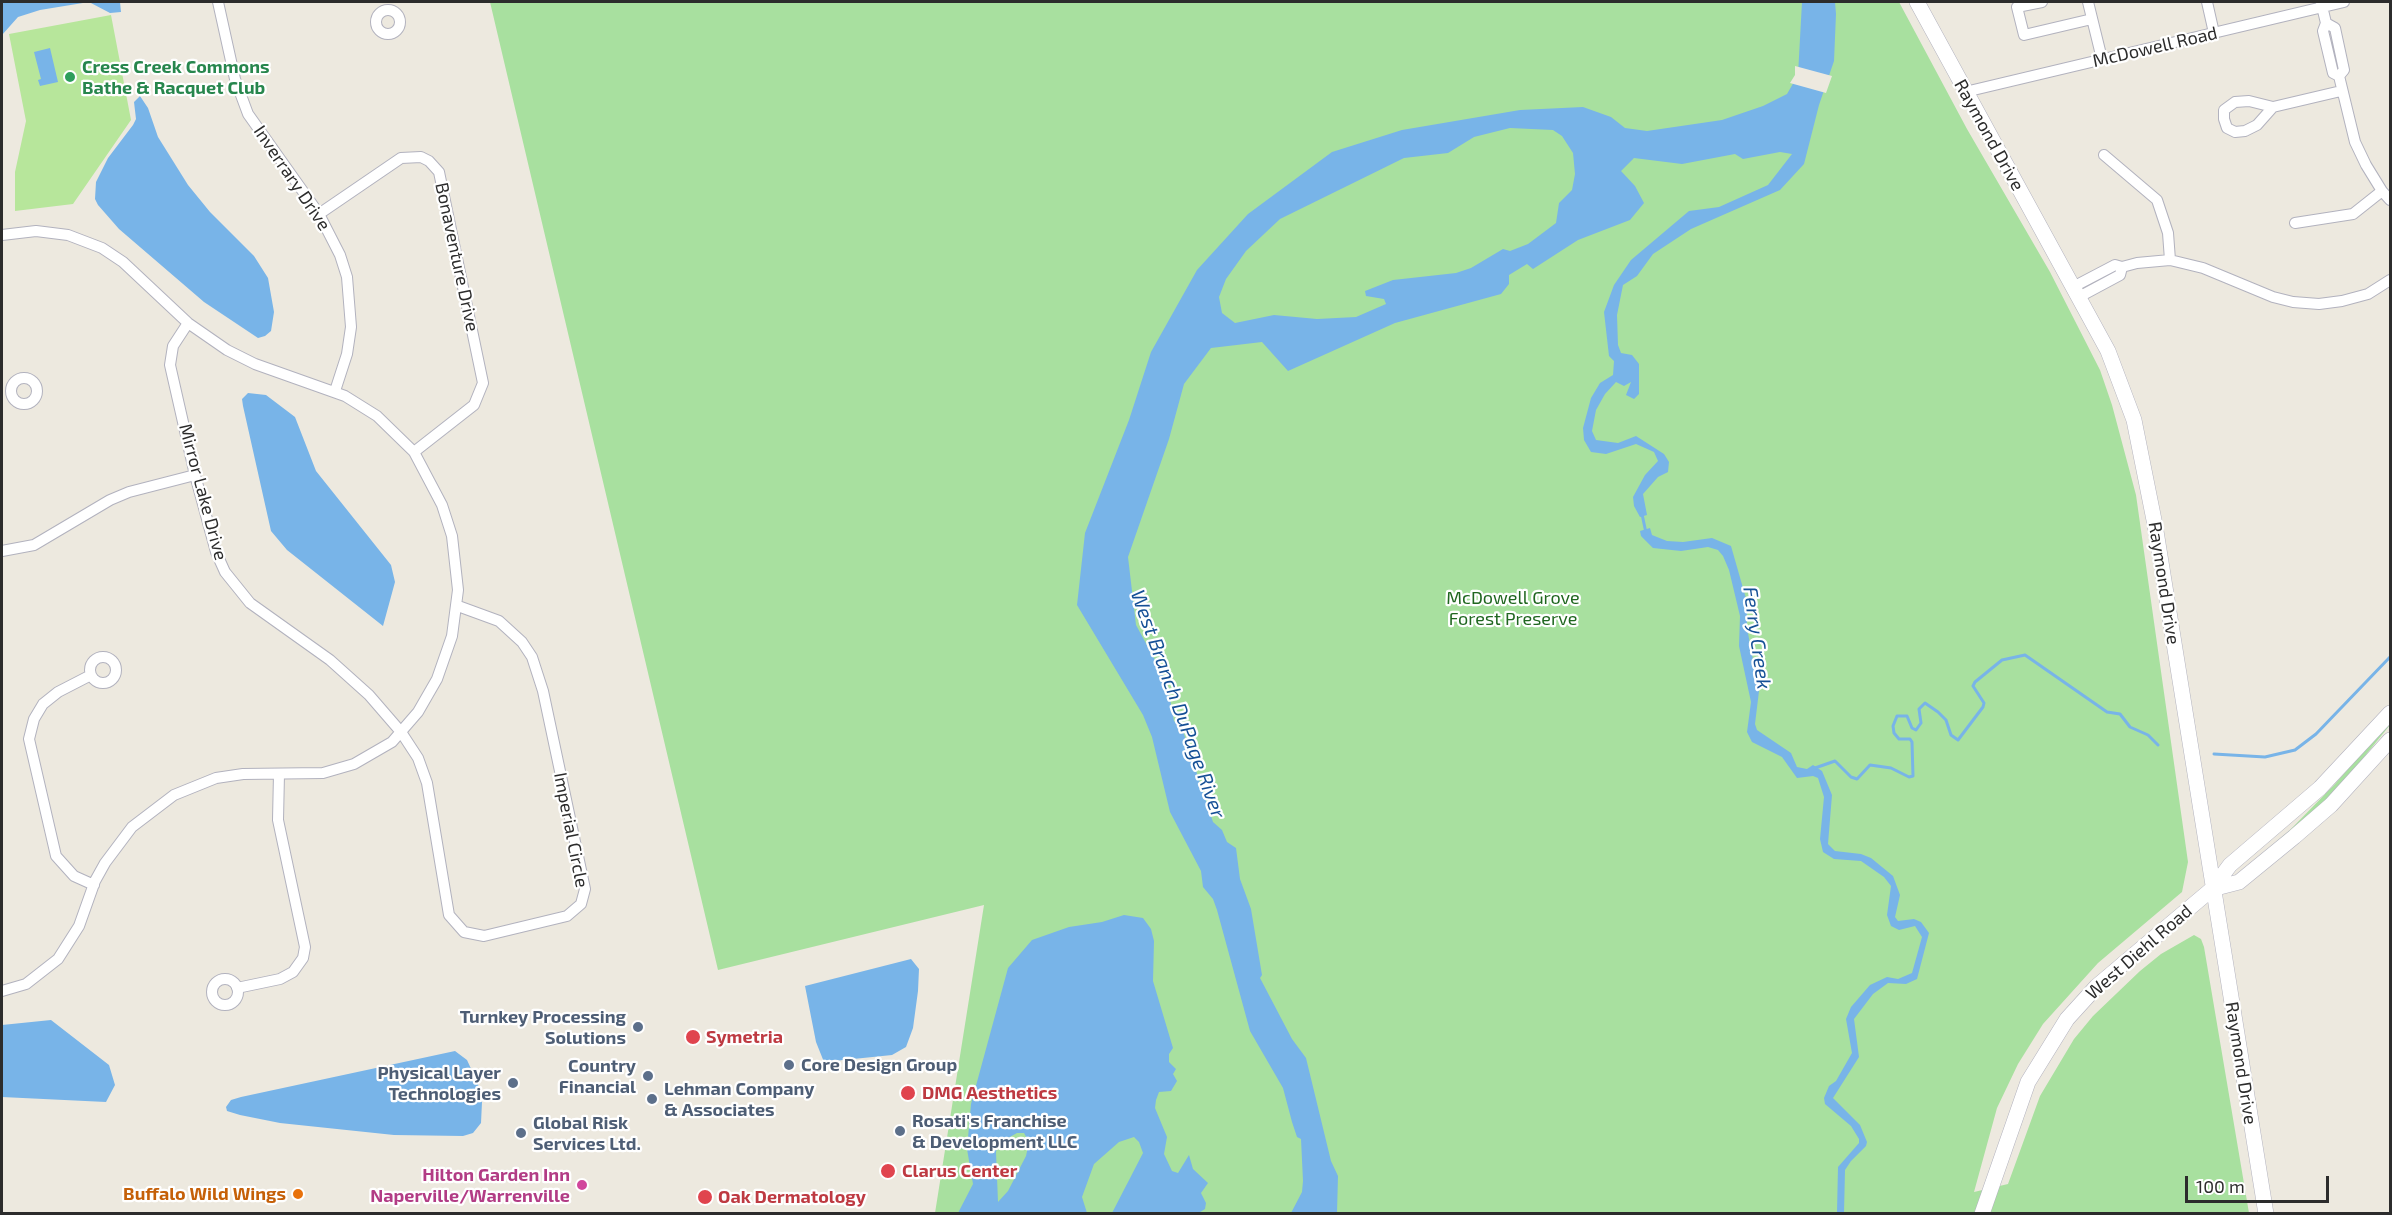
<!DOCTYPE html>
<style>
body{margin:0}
#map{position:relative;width:2392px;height:1215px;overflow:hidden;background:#ede9df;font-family:"Exo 2",sans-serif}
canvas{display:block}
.frame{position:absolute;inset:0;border:3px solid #2c2c2c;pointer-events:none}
.scale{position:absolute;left:2185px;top:1176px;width:144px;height:27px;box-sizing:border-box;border:3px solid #2c2c2c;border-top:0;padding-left:8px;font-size:18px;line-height:21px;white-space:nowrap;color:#2c2c2c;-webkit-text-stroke:4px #fff;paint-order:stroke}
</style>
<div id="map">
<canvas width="2392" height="1215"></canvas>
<div class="frame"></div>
<div class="scale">100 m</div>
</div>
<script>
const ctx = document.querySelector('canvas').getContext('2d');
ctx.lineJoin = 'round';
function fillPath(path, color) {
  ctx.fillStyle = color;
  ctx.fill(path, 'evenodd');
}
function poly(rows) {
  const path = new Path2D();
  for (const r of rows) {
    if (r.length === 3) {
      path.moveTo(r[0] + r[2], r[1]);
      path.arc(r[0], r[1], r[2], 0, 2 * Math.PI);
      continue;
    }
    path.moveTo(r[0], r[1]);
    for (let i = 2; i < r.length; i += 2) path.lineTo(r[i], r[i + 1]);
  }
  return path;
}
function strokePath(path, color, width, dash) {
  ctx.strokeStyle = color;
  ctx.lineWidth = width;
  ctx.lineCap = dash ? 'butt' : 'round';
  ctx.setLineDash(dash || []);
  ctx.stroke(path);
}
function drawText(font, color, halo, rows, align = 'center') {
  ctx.font = font + ' "Exo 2",sans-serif';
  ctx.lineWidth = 4.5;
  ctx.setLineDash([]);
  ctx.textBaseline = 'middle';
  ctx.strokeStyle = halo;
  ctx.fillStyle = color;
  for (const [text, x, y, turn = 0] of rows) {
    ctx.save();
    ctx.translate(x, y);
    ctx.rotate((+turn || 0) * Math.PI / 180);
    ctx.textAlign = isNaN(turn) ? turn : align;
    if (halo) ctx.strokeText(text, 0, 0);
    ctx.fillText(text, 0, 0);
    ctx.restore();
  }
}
fillPath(poly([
 [490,2,1899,2,1967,129,2050,272,2100,370,2112,405,2136,495,2188,862,2182,892,2098,963,2043,1024,2018,1064,1997,1108,1974,1192,2008,1184,2040,1096,2074,1039,2093,1016,2140,971,2161,954,2194,935,2201,939,2204,947,2249,1213,935,1213,984,905,718,970],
 [2390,721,2390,725,2338,789,2306,819,2242,871,2290,830,2335,784]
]), '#a8e09f');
fillPath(poly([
 [111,15,131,120,73,204,15,211,15,172,26,121,9,34]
]), '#b7e69b');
fillPath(poly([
 [2,2,120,2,121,12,110,13,89,2,40,10,18,17,2,35],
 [1802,2,1835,2,1836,14,1834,61,1819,105,1804,164,1780,190,1691,229,1653,254,1637,276,1623,285,1617,315,1618,345,1621,353,1632,355,1639,364,1639,394,1634,399,1626,395,1631,382,1624,386,1616,382,1605,394,1596,410,1592,431,1596,440,1618,443,1636,436,1664,454,1669,462,1668,472,1658,477,1643,494,1647,515,1640,517,1634,506,1633,497,1645,475,1658,461,1654,452,1636,444,1606,454,1591,452,1584,440,1583,428,1591,398,1600,383,1613,375,1614,361,1609,356,1604,312,1614,285,1631,260,1689,211,1719,207,1768,185,1792,154,1780,152,1743,159,1735,154,1682,164,1634,158,1621,171,1635,186,1644,203,1630,220,1578,240,1533,269,1527,264,1509,275,1509,284,1501,294,1395,323,1288,371,1262,342,1211,348,1184,384,1169,439,1128,557,1136,625,1167,682,1174,721,1182,728,1213,822,1222,830,1227,842,1236,848,1240,879,1251,909,1262,975,1260,978,1292,1039,1306,1058,1331,1161,1338,1176,1337,1213,1291,1213,1302,1192,1303,1181,1301,1139,1297,1137,1292,1122,1283,1088,1250,1031,1217,910,1213,899,1203,887,1201,871,1170,812,1152,737,1143,715,1077,605,1085,533,1129,420,1151,352,1197,270,1248,214,1332,152,1402,130,1520,110,1583,107,1611,117,1625,128,1647,131,1722,120,1763,106,1787,94,1798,75],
 [1510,128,1553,130,1562,136,1573,153,1575,174,1572,190,1559,203,1556,223,1528,244,1510,251,1503,249,1471,268,1456,273,1393,280,1365,291,1366,296,1384,299,1386,304,1356,317,1317,319,1274,315,1235,323,1222,313,1219,297,1226,279,1246,251,1280,219,1404,158,1448,153,1474,137],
 [50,48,58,82,40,86,38,80,41,79,34,52],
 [140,96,148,108,158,137,188,185,210,212,254,256,268,278,274,312,271,331,265,336,258,338,204,302,119,229,98,205,95,199,96,182,108,158,133,125,136,119,134,102],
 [248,393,266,395,295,417,316,471,391,565,395,582,383,626,287,550,271,531,243,406,242,399],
 [1650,528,1652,535,1667,541,1683,542,1712,538,1731,546,1747,602,1747,628,1759,691,1755,724,1757,730,1791,753,1797,767,1807,769,1813,765,1822,771,1832,795,1828,844,1835,851,1861,854,1871,858,1893,876,1900,895,1895,917,1898,921,1914,919,1921,922,1929,933,1917,979,1906,984,1888,983,1873,994,1854,1019,1859,1057,1833,1098,1860,1125,1867,1142,1866,1146,1851,1161,1845,1170,1844,1213,1837,1212,1838,1167,1859,1143,1859,1139,1851,1126,1825,1104,1824,1098,1829,1086,1836,1081,1852,1053,1846,1019,1851,1007,1870,985,1887,977,1898,979,1912,973,1922,937,1915,926,1899,930,1891,926,1887,915,1891,886,1884,877,1861,861,1834,859,1823,852,1820,839,1824,797,1818,778,1813,776,1797,778,1782,757,1752,742,1747,732,1751,702,1739,646,1740,616,1729,570,1723,556,1718,550,1708,547,1681,551,1653,548,1641,536,1640,531],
 [1124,915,1143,918,1151,929,1154,941,1153,981,1173,1048,1169,1054,1169,1062,1176,1069,1173,1074,1177,1081,1171,1091,1159,1092,1156,1100,1155,1108,1167,1137,1164,1154,1172,1171,1178,1173,1189,1155,1193,1169,1208,1183,1201,1193,1206,1203,1205,1209,1197,1214,1112,1213,1143,1153,1139,1142,1134,1137,1119,1142,1094,1164,1082,1197,1087,1213,958,1213,973,1184,967,1149,971,1104,1008,968,1032,940,1069,927,1102,922],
 [1017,1133,1024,1133,1029,1142,1026,1156,1008,1191,998,1202,996,1152,999,1143],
 [911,959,919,969,918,991,913,1028,906,1047,892,1055,824,1062,816,1042,805,986],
 [51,1020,109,1065,115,1085,106,1102,2,1097,2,1025],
 [455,1051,467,1060,478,1084,482,1102,481,1123,473,1133,463,1136,394,1135,280,1123,240,1115,227,1111,226,1107,231,1100,241,1097]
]), '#78b4e8');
fillPath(poly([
 [1795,66,1832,76,1826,93,1790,83,1795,75]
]), '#ede9df');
strokePath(poly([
 [1642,514,1646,533],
 [2214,754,2265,757,2295,750,2316,734,2390,657],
 [1815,768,1835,761,1851,777,1857,779,1870,765,1891,768,1909,777,1913,776,1912,742,1910,739,1899,739,1894,733,1893,726,1897,716,1907,716,1912,728,1916,730,1921,723,1919,709,1925,703,1938,712,1946,720,1951,735,1958,740,1983,707,1984,703,1973,686,1975,682,2002,660,2025,655,2107,712,2120,714,2130,727,2148,735,2158,745]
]), '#78b4e8', 3);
const street = poly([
 [218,2,235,79,248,114,319,214,340,255,347,277,351,327,347,354,335,391],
 [2042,2,2017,7,2024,35,2092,19],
 [2088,2,2102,59],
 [2207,2,2214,33],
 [2321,2,2326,23,2323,31,2333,73,2339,76,2355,142,2366,165,2382,191,2390,200],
 [388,22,12],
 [2326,23,2335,28,2344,70,2339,76],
 [1965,92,2344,2],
 [2273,107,2257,125,2245,131,2235,132,2227,128,2224,119,2224,110,2235,102,2249,101,2273,107,2341,91],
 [2104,155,2157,200,2168,233,2170,260],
 [319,214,401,158,421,157,429,161,439,172,483,383,474,405,414,452],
 [2295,223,2353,214,2382,191],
 [2,235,36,231,68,235,102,248,123,262,188,323,227,350,255,364,345,396,377,416,414,452,442,505,452,536,458,590,452,636,437,679,418,712,392,742,354,764,323,773,243,774,216,778,174,795,132,827,105,863,95,881,79,926,58,959,26,984,2,991],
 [2073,287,2115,265,2122,267,2137,263,2170,260,2203,268,2273,297,2293,302,2319,304,2342,301,2368,294,2390,280],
 [2079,297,2120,275,2122,267],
 [188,323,173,346,170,365,195,475,216,552,225,572,250,603,330,660,369,695,401,732,418,758,427,783,449,915,464,932,484,936,567,916,581,904,585,889,543,691,532,657,522,642,499,621,458,606],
 [24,391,13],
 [2,551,34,545,110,500,129,492,195,475],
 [103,670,13],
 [91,675,58,692,43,704,34,719,29,739,56,856,74,876,94,885],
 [225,992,13],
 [237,988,280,979,293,972,303,958,305,947,278,820,279,774]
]);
const secondary = poly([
 [1917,2,2108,351,2134,420,2155,525,2266,1214],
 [2212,889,2239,882,2294,837,2331,805,2390,740],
 [1982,1214,2028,1082,2067,1019,2097,986,2212,889,2230,865,2320,788,2390,713]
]);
strokePath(street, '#b2b2be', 12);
strokePath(secondary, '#b2b2be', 16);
strokePath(street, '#fff', 10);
strokePath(secondary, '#fff', 15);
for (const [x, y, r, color] of [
 [70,77,6,"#2e9e5b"],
 [638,1027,6,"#5c6f8a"],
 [693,1037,8,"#e0444e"],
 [789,1065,6,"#5c6f8a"],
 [648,1076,6,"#5c6f8a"],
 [513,1083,6,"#5c6f8a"],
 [908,1093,8,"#e0444e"],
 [652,1099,6,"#5c6f8a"],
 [900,1131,6,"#5c6f8a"],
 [521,1133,6,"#5c6f8a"],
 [888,1171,8,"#e0444e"],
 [582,1185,6,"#d1479c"],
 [298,1194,6,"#e8710a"],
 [705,1197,8,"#e0444e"]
]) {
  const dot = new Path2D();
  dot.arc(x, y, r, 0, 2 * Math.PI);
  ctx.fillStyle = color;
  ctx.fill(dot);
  strokePath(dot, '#fff', 2);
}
drawText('18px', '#2c2c2c', '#fff', [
 ["McDowell Road",2155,47,-13],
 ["Raymond Drive",1989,135,61],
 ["Inverrary Drive",292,178,56],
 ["Bonaventure Drive",457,257,78],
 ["Mirror Lake Drive",203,492,75],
 ["Raymond Drive",2164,583,81],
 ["Imperial Circle",571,830,79],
 ["West Diehl Road",2139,952,-41],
 ["Raymond Drive",2241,1063,81]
]);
drawText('bold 18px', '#27864d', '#fff', [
 ["Cress Creek Commons",82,67],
 ["Bathe & Racquet Club",82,88]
], 'left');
drawText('18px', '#1f661f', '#fff', [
 ["McDowell Grove",1513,598],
 ["Forest Preserve",1513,619]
]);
drawText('bold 18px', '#4e5e75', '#fff', [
 ["Turnkey Processing",626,1017,"right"],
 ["Solutions",626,1038,"right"],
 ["Core Design Group",801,1065],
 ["Country",636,1066,"right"],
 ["Financial",636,1087,"right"],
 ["Physical Layer",501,1073,"right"],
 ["Technologies",501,1094,"right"],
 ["Lehman Company",664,1089],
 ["& Associates",664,1110],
 ["Rosati's Franchise",912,1121],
 ["& Development LLC",912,1142],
 ["Global Risk",533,1123],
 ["Services Ltd.",533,1144]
], 'left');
drawText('bold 18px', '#be3a42', '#fff', [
 ["Symetria",706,1037],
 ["DMG Aesthetics",922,1093],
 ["Clarus Center",902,1171],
 ["Oak Dermatology",718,1197]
], 'left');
drawText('bold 18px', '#b23c85', '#fff', [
 ["Hilton Garden Inn",570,1175],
 ["Naperville/Warrenville",570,1196]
], 'right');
drawText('bold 18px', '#c56008', '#fff', [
 ["Buffalo Wild Wings",286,1194]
], 'right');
drawText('italic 20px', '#155096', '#fff', [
 ["Ferry Creek",1757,638,82],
 ["West Branch DuPage River",1178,704,70]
]);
</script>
